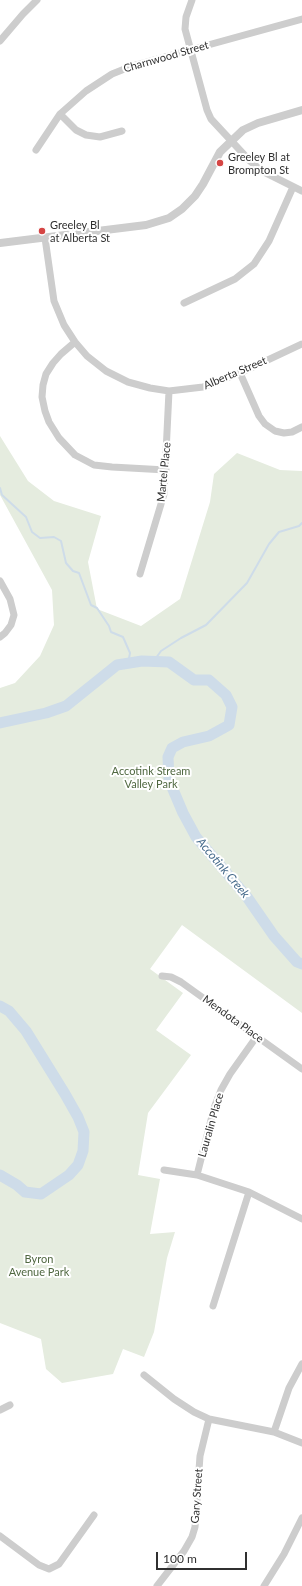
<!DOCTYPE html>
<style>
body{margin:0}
#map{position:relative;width:302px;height:1586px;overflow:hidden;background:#fff;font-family:Lato,sans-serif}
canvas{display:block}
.scale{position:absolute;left:156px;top:1552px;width:91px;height:18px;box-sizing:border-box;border:2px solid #303030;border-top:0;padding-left:5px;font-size:12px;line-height:14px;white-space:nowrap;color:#303030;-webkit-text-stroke:3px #fff;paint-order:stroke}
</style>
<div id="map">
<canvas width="302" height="1586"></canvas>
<div class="scale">100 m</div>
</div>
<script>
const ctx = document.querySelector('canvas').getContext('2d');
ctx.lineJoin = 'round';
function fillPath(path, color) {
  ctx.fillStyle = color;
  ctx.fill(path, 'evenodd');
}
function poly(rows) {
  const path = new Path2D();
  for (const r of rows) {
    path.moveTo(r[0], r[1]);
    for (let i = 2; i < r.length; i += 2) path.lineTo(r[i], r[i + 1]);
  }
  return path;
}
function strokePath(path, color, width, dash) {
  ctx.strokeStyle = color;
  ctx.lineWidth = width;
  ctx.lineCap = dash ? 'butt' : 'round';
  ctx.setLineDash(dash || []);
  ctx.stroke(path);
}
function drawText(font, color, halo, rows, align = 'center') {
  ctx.font = font + ' Lato,sans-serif';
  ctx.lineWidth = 4;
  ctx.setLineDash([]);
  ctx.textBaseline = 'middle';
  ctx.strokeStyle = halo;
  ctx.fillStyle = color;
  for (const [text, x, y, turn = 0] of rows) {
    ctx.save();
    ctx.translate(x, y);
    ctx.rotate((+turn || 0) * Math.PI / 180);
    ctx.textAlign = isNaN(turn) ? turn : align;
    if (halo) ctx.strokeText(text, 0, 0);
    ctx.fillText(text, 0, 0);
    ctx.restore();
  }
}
fillPath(poly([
 [0,436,28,481,54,501,101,516,88,562,97,609,141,626,180,599,210,502,214,474,237,453,280,470,302,471,302,1013,182,925,150,969,183,993,156,1030,191,1055,148,1113,138,1175,160,1179,150,1234,175,1232,167,1258,154,1332,144,1357,123,1349,113,1374,62,1383,46,1369,41,1339,0,1323,0,688,15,683,40,656,54,625,52,590,0,495]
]), '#e5ecdf');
strokePath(poly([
 [0,488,2,495,26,517,32,532,40,538,54,537,61,541,66,563,73,571,79,573,91,605,97,608,109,626,111,632,123,637,130,653,128,664],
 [153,662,161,651,181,638,206,625,247,583,269,544,279,532,299,526,302,523]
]), '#cedce9', 2);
strokePath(poly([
 [0,723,46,713,66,706,117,665,142,661,169,662,194,680,209,680,226,695,232,707,229,725,209,736,183,742,172,748,168,757,169,780,183,813,196,837,247,897,274,936,297,962,302,964],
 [0,1006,9,1011,26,1031,65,1094,78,1117,84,1132,83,1151,78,1165,69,1175,41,1194,25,1192,17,1185,0,1175]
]), '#cedce9', 11);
strokePath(poly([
 [192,0,186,17,185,29,207,110,211,119,250,161,262,171,302,191],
 [0,41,23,14,37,0],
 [60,114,76,130,86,135,100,137,122,131],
 [36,150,60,114,86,91,112,74,132,66,302,19],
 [45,238,54,301,64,325,75,342,87,356,106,371,128,382,150,388,169,391,203,387,240,373,302,344],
 [184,303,235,279,254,264,269,241,293,187],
 [75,342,61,354,53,363,46,374,43,385,42,397,45,411,49,422,59,438,75,455,94,465,112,467,166,470],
 [240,373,259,416,265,424,275,431,284,433,292,432,302,427],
 [140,574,164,494,169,391],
 [0,581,10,599,14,615,11,625,5,633,0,637],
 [162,976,171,977,181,982,302,1069],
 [164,1170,197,1175,249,1192,302,1219],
 [197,1175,214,1108,221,1090,230,1074,257,1036],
 [213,1306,249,1192],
 [144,1375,174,1399,194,1412,209,1419,274,1432,302,1443],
 [0,1410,10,1405],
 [274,1432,289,1388,302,1364],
 [0,1536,39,1565,49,1569,59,1564,94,1515],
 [157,1586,184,1551,192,1537,195,1527,200,1456,209,1419],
 [264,1586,284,1554,302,1518]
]), '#cdcdcd', 7);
strokePath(poly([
 [0,243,146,225,169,218,182,209,195,196,203,184,220,152,243,130,258,123,302,110]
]), '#cdcdcd', 8);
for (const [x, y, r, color] of [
 [220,163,4,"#d54544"],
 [42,231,4,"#d54544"]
]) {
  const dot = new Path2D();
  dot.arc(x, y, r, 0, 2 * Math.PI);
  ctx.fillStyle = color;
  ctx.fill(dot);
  strokePath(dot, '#fff', 1.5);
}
drawText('11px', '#303030', '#fff', [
 ["Charnwood Street",166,57,-16],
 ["Alberta Street",235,373,-23],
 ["Martel Place",164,472,-84],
 ["Mendota Place",233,1019,36],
 ["Lauralin Place",211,1125,-74],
 ["Gary Street",197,1496,-86]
]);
drawText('11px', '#303030', '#fff', [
 ["Greeley Bl at",228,157],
 ["Brompton St",228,170],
 ["Greeley Bl",50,225],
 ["at Alberta St",50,238]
], 'left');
drawText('11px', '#506841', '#fff', [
 ["Accotink Stream",151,771],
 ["Valley Park",151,784],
 ["Byron",39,1259],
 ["Avenue Park",39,1272]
]);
drawText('italic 12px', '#456a8b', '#fff', [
 ["Accotink Creek",223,868,50]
]);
</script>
